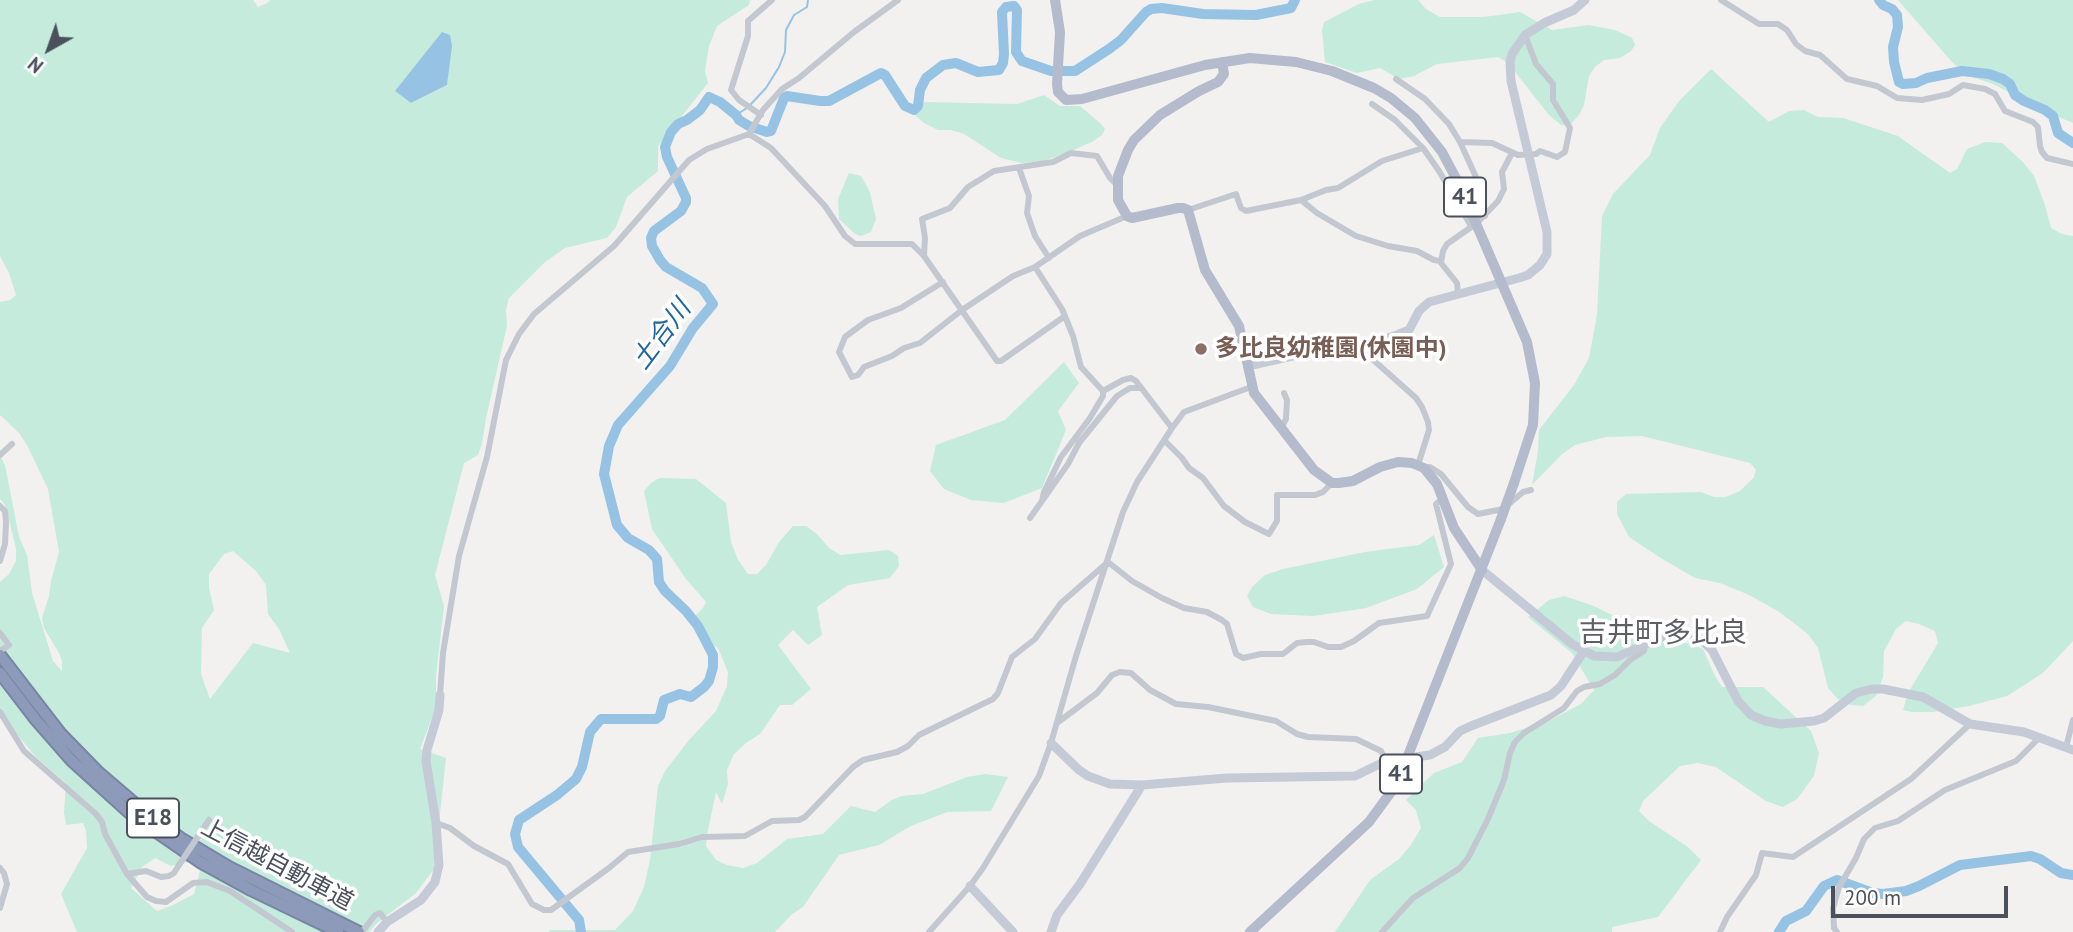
<!DOCTYPE html>
<meta charset="utf-8">
<style>
body{margin:0}
#map{position:relative;width:2073px;height:932px;overflow:hidden;background:#f2f1f0;font-family:"PT Sans",sans-serif}
canvas{display:block}
.north{position:absolute;left:14px;top:14px;width:70px;height:70px;-webkit-text-stroke:5px #fff;paint-order:stroke;rotate:220deg;font-size:19px;font-weight:700;line-height:28px;text-align:center;color:#4a505c}
.north::after{content:'';display:block;margin:auto;width:24px;height:32px;background:#4a505c;clip-path:polygon(50% 0,100% 100%,50% 72%,0 100%)}
.scale{position:absolute;left:1831px;top:886px;width:177px;height:32px;box-sizing:border-box;border:4px solid #4a505c;border-top:0;padding-left:9px;font-size:21px;line-height:24px;white-space:nowrap;color:#4a505c;-webkit-text-stroke:5px #fff;paint-order:stroke}
</style>
<div id="map">
<canvas width="2073" height="932"></canvas>
<div class="north">N</div>
<div class="scale">200 m</div>
</div>
<script>
const ctx = document.querySelector('canvas').getContext('2d');
ctx.lineJoin = 'round';
function fillPath(path, color) {
  ctx.fillStyle = color;
  ctx.fill(path, 'evenodd');
}
function poly(rows) {
  const path = new Path2D();
  for (const r of rows) {
    path.moveTo(r[0], r[1]);
    for (let i = 2; i < r.length; i += 2) path.lineTo(r[i], r[i + 1]);
  }
  return path;
}
function strokePath(path, color, width, dash) {
  ctx.strokeStyle = color;
  ctx.lineWidth = width;
  ctx.lineCap = dash ? 'butt' : 'round';
  ctx.setLineDash(dash || []);
  ctx.stroke(path);
}
function drawText(font, color, halo, rows, align = 'center') {
  ctx.font = font + ' "PT Sans","Noto Sans JP",sans-serif';
  ctx.lineWidth = 7;
  ctx.setLineDash([]);
  ctx.textBaseline = 'middle';
  ctx.strokeStyle = halo;
  ctx.fillStyle = color;
  for (const [text, x, y, turn = 0] of rows) {
    ctx.save();
    ctx.translate(x, y);
    ctx.rotate((+turn || 0) * Math.PI / 180);
    ctx.textAlign = isNaN(turn) ? turn : align;
    if (halo) ctx.strokeText(text, 0, 0);
    ctx.fillText(text, 0, 0);
    ctx.restore();
  }
}
fillPath(poly([
 [0,0,253,0,258,7,267,3,270,0,750,0,749,5,717,26,709,46,705,71,708,83,658,146,658,171,627,197,616,227,607,238,565,248,545,262,509,298,506,310,507,326,486,418,482,444,478,455,464,463,435,575,444,606,436,676,436,707,420,749,446,758,434,869,416,893,377,923,369,932,77,932,61,894,87,848,86,831,83,823,66,825,64,812,66,783,36,757,0,714,0,582,9,574,16,561,16,549,8,515,5,505,0,499,0,455,5,465,19,537,27,555,32,593,53,661,62,671,62,661,59,653,44,628,42,618,49,596,51,581,59,552,48,489,27,445,19,433,0,415,0,302,10,300,16,295,9,273,0,256],
 [448,69,447,85,411,103,395,91],
 [233,551,256,571,266,585,268,614,279,629,290,653,253,643,210,699,201,674,202,628,214,610,209,588,209,574,224,554],
 [155,858,171,866,189,862,200,871,194,894,171,906,157,911,131,888,142,867],
 [1374,0,1418,0,1426,9,1440,17,1484,17,1520,12,1552,30,1589,25,1615,30,1632,38,1635,45,1631,51,1620,58,1604,60,1595,67,1589,76,1584,105,1579,115,1570,125,1561,125,1549,115,1508,63,1498,57,1437,64,1414,76,1399,79,1380,68,1357,73,1325,62,1322,30,1324,22,1359,4],
 [1898,0,2073,0,2073,123,2047,112,1993,84,1966,75,1952,62],
 [1711,69,1769,122,1789,111,1804,110,1818,117,1843,118,1898,136,1950,173,1957,169,1967,149,1985,142,2002,143,2023,162,2034,176,2045,205,2051,228,2062,234,2073,236,2073,641,2043,673,2007,696,1969,706,1933,712,1912,712,1903,710,1908,693,1938,643,1935,631,1919,624,1906,621,1896,629,1884,651,1883,677,1876,696,1863,706,1851,705,1838,699,1828,688,1818,648,1808,634,1778,611,1747,594,1720,583,1695,578,1659,557,1629,537,1617,514,1617,502,1626,494,1701,492,1714,497,1726,497,1740,491,1754,477,1756,470,1750,463,1642,436,1606,437,1575,445,1562,454,1532,485,1538,451,1539,430,1574,385,1589,358,1597,315,1602,216,1613,194,1650,155,1660,128,1679,101],
 [1044,95,1060,106,1080,106,1101,124,1105,129,1102,135,1092,142,1066,153,1043,161,1022,163,1001,158,964,134,951,130,938,130,924,123,916,116,916,107,925,102,1017,104],
 [849,173,861,176,870,192,876,219,871,232,861,236,855,234,839,219,838,199],
 [1064,362,1079,383,1058,411,1066,430,1042,488,1004,503,971,500,944,489,930,471,936,445,1005,420],
 [659,478,696,479,726,503,731,542,738,560,748,574,757,574,766,565,779,542,793,526,806,526,817,534,829,548,840,555,889,550,898,556,899,566,890,578,848,585,817,607,822,635,808,645,793,630,778,645,811,689,792,705,780,705,760,734,746,743,734,754,727,770,728,784,722,804,716,792,707,835,706,846,716,860,727,865,743,868,757,863,787,839,823,834,851,806,875,812,892,800,902,796,923,794,967,777,985,774,1008,777,991,811,947,812,911,826,879,845,839,855,803,907,792,914,775,932,550,932,549,930,615,930,633,911,644,887,650,860,658,786,665,771,689,740,716,711,727,686,728,672,718,648,698,637,692,625,694,617,703,608,706,602,686,579,652,529,644,491,651,483],
 [1434,535,1444,567,1417,589,1366,608,1314,616,1271,614,1253,607,1247,596,1252,587,1265,575,1283,569,1365,552,1419,545],
 [1564,596,1594,606,1616,617,1640,637,1651,642,1690,643,1703,649,1715,676,1722,687,1763,687,1811,731,1819,753,1814,776,1797,799,1783,807,1766,801,1716,767,1698,763,1680,766,1643,801,1639,811,1649,821,1688,847,1701,860,1658,917,1612,927,1612,932,1335,932,1370,880,1399,859,1411,845,1421,828,1416,810,1406,800,1434,773,1462,762,1478,738,1510,733,1549,721,1581,704,1594,690,1572,653,1528,617,1549,600]
]), '#c4ebdb');
fillPath(poly([
 [442,32,450,35,452,46,447,85,411,103,395,91]
]), '#96c3e3');
strokePath(poly([
 [751,104,766,88,779,67,785,52,786,30,794,15,807,7,808,0],
 [736,115,747,108]
]), '#96c3e3', 2);
strokePath(poly([
 [1879,0,1883,5,1892,9,1897,15,1898,27,1893,47,1894,62,1899,82,1903,84,1916,83,1927,78,1962,71,1989,74,2003,79,2010,84,2015,95,2024,101,2045,110,2053,116,2058,133,2073,143],
 [581,932,579,920,518,847,515,834,519,820,557,795,576,779,582,767,590,732,601,719,656,719,660,716,664,700,680,694,691,697,704,687,709,681,713,667,713,655,698,626,686,611,665,591,659,582,657,559,649,550,628,538,617,525,604,474,609,446,618,425,670,366,693,328,713,304,702,288,666,267,660,260,652,246,651,238,654,231,681,211,686,202,686,198,667,157,665,147,671,132,678,124,687,120,700,110,709,97,720,102,736,115,739,120,749,126,767,132,771,131,784,98,787,96,820,101,829,101,881,73,885,75,905,106,914,110,918,106,920,90,926,78,943,65,956,63,978,72,999,70,1003,63,1004,54,1002,12,1006,7,1014,6,1017,10,1016,52,1022,61,1051,71,1075,71,1109,49,1121,40,1146,12,1151,9,1162,8,1203,14,1256,15,1291,8,1295,0],
 [1779,932,1786,921,1806,911,1824,886,1837,880,1873,893,1883,894,1906,891,1919,886,1960,865,2031,856,2040,859,2061,873,2073,875]
]), '#96c3e3', 10);
const highway = poly([
 [0,655,61,734,97,771,139,807,182,839,229,867,359,932],
 [0,673,36,720,71,760,133,816,200,862,251,890,338,932]
]);
strokePath(highway, '#7985a5', 14);
strokePath(poly([
 [1721,0,1759,24,1778,24,1787,30,1796,44,1805,51,1820,55,1847,79,1877,86,1897,98,1922,100,1949,94,1963,85,1985,89,1995,94,2005,111,2033,122,2038,127,2040,146,2042,152,2047,158,2073,164],
 [1396,79,1425,99,1449,124,1460,142,1476,177,1485,216],
 [1372,104,1395,120,1423,148,1439,171,1471,226],
 [761,115,739,100,731,90,748,36,748,21,772,0],
 [749,134,771,148,825,206,845,236,855,244,912,244,924,256,997,361,1001,361,1065,316],
 [1460,142,1492,143,1518,155,1536,154,1540,151,1557,157,1565,152,1570,128,1553,100,1553,84,1536,64,1525,35],
 [1019,168,1029,196,1027,213,1035,236,1049,258],
 [1301,200,1317,213,1356,236,1388,246,1417,251,1434,260,1441,261],
 [1188,210,1236,194,1241,208,1246,211,1301,200,1326,190,1338,188,1382,161,1423,148],
 [924,256,925,238,922,219,950,208,968,187,994,171,1053,162,1071,153,1097,156,1110,178,1117,185],
 [1035,267,1062,309,1073,336,1081,367,1103,391],
 [943,282,901,308,868,320,845,337,839,352,852,377,858,375,864,367,892,356,904,348,920,343,962,310,1013,276,1035,267,1080,236,1127,216],
 [1458,293,1457,283,1441,263,1443,251,1447,244,1477,223,1498,201,1504,189,1502,172,1512,153],
 [1367,345,1370,357,1416,398,1422,407,1428,422,1429,430,1418,465],
 [1281,428,1286,419,1287,400,1284,393],
 [1164,440,1182,458,1189,468,1203,478,1224,506,1245,522,1269,534,1277,521,1277,495,1315,495,1323,492,1332,483],
 [0,455,12,444],
 [1424,468,1430,467,1441,474,1468,507,1478,514,1503,509,1523,492,1531,490],
 [1042,501,1044,492,1061,457,1090,418,1103,396,1103,391,1123,380,1131,378,1136,381,1172,428],
 [0,506,5,511,6,522,5,544,0,561],
 [1030,518,1068,464,1079,443,1117,396,1130,388,1141,388],
 [1108,562,1132,581,1162,598,1184,608,1207,612,1222,620,1227,624,1236,654,1243,658,1261,654,1283,654,1297,643,1307,642,1314,642,1328,647,1341,647,1354,641,1379,623,1427,616,1451,564,1436,504,1442,499],
 [0,633,9,645,0,651],
 [440,695,443,653,459,556,487,457,506,360,519,334,534,314,614,246,689,160,707,149,749,134,763,110,782,89,799,78,854,32,898,0],
 [0,712,24,751,96,814,102,822,105,834,127,874,147,897,156,901,166,902,193,883,207,882,230,891,292,932],
 [1057,723,1097,693,1112,675,1120,672,1131,673,1150,690,1176,704,1208,707,1276,721,1297,734,1308,737,1356,739,1381,751,1386,761],
 [2066,747,2073,720],
 [436,823,450,828,474,846,508,864,532,904,544,910,551,910,609,868,628,852,679,844,702,837,745,836,772,821,799,820,805,817,853,767,863,760,897,752,908,746,919,735,993,699,998,693,1012,657,1035,639,1061,603,1108,562],
 [0,868,4,873,7,884,0,908],
 [127,874,146,871,161,877,169,876,174,873,179,865],
 [362,932,375,915,380,913,387,922],
 [929,932,970,886,983,868,1039,776,1051,743,1076,656,1123,512,1137,482,1172,428,1184,412,1251,387],
 [1382,932,1413,898,1460,868,1468,858,1488,819,1504,780,1510,753,1515,742,1524,733,1564,708,1577,691,1584,687,1600,684,1615,675,1630,660,1644,651,1645,643],
 [1720,932,1727,917,1756,875,1762,853,1793,857,1911,779,1970,724],
 [1837,932,1834,928,1833,908,1839,887,1856,858,1864,839,1875,828,1898,821,1945,790,2016,761,2040,737]
]), '#c3c8d0', 6);
strokePath(poly([
 [1248,366,1332,347,1367,345,1397,335,1409,330,1419,311,1429,302,1519,278,1528,275,1540,265,1547,254,1547,232,1511,81,1510,62,1512,54,1525,35,1544,23,1574,10,1585,0],
 [1482,570,1572,644,1594,656,1617,657,1674,632,1683,631,1695,634,1712,650,1738,701,1751,715,1765,721,1781,724,1814,721,1824,718,1856,693,1872,689,1883,689,1923,697,1970,724,2024,732,2073,750],
 [1051,743,1079,770,1088,776,1110,784,1142,785,1227,778,1355,776,1386,761,1430,755,1445,747,1460,731,1471,726,1551,695,1561,686,1584,651],
 [970,886,1013,932],
 [378,932,387,922,421,900,435,882,439,865,436,823,426,761,427,750,439,710,440,695],
 [1051,932,1057,915,1080,884,1142,785]
]), '#c5cad7', 9);
strokePath(poly([
 [1055,0,1060,32,1057,84,1058,92,1066,100,1082,99,1205,65,1250,58,1296,62,1332,71,1374,88,1391,98,1415,118,1442,152,1459,184,1527,342,1535,383,1533,425,1514,483],
 [1222,62,1224,74,1218,82,1199,91,1160,115,1134,140,1128,150,1118,176,1118,200,1127,216,1132,218,1178,208,1183,208,1188,210,1205,270,1239,326,1254,393,1314,470,1332,483,1339,483,1353,481,1380,467,1398,462,1412,463,1424,468,1437,484,1454,528,1482,570],
 [1250,932,1369,822,1391,792,1407,758,1501,519]
]), '#b3bbcc', 10);
strokePath(highway, '#8e9ab9', 10);
strokePath(poly([
 [179,865,209,820]
]), '#c3c8d0', 6);
strokePath(poly([
 [1501,519,1514,483]
]), '#b3bbcc', 10);
for (const [x, y, r, color] of [
 [1201,349,7,"#8d6e63"]
]) {
  const dot = new Path2D();
  dot.arc(x, y, r, 0, 2 * Math.PI);
  ctx.fillStyle = color;
  ctx.fill(dot);
  strokePath(dot, '#fff', 2.5);
}
for (const [x, y, w] of [
 [1465,197,42],
 [1401,774,42],
 [153,818,52]
]) {
  const box = new Path2D();
  box.roundRect(x - w / 2, y - 19.5, w, 39, 5);
  ctx.fillStyle = '#fff';
  ctx.fill(box);
  strokePath(box, '#4a505c', 2);
}
drawText('bold 23px', '#4a505c', null, [
 ["41",1465,197],
 ["41",1401,774],
 ["E18",153,818]
]);
drawText('bold 24px', '#785e54', '#fff', [
 ["多比良幼稚園(休園中)",1215,349]
], 'left');
drawText('24px', '#4a505c', '#fff', [
 ["上信越自動車道",277,865,28]
]);
drawText('italic 26px', '#1c689c', '#fff', [
 ["土合川",662,335,-53]
]);
drawText('28px', '#5e5f64', '#fff', [
 ["吉井町多比良",1663,634]
]);
</script>
